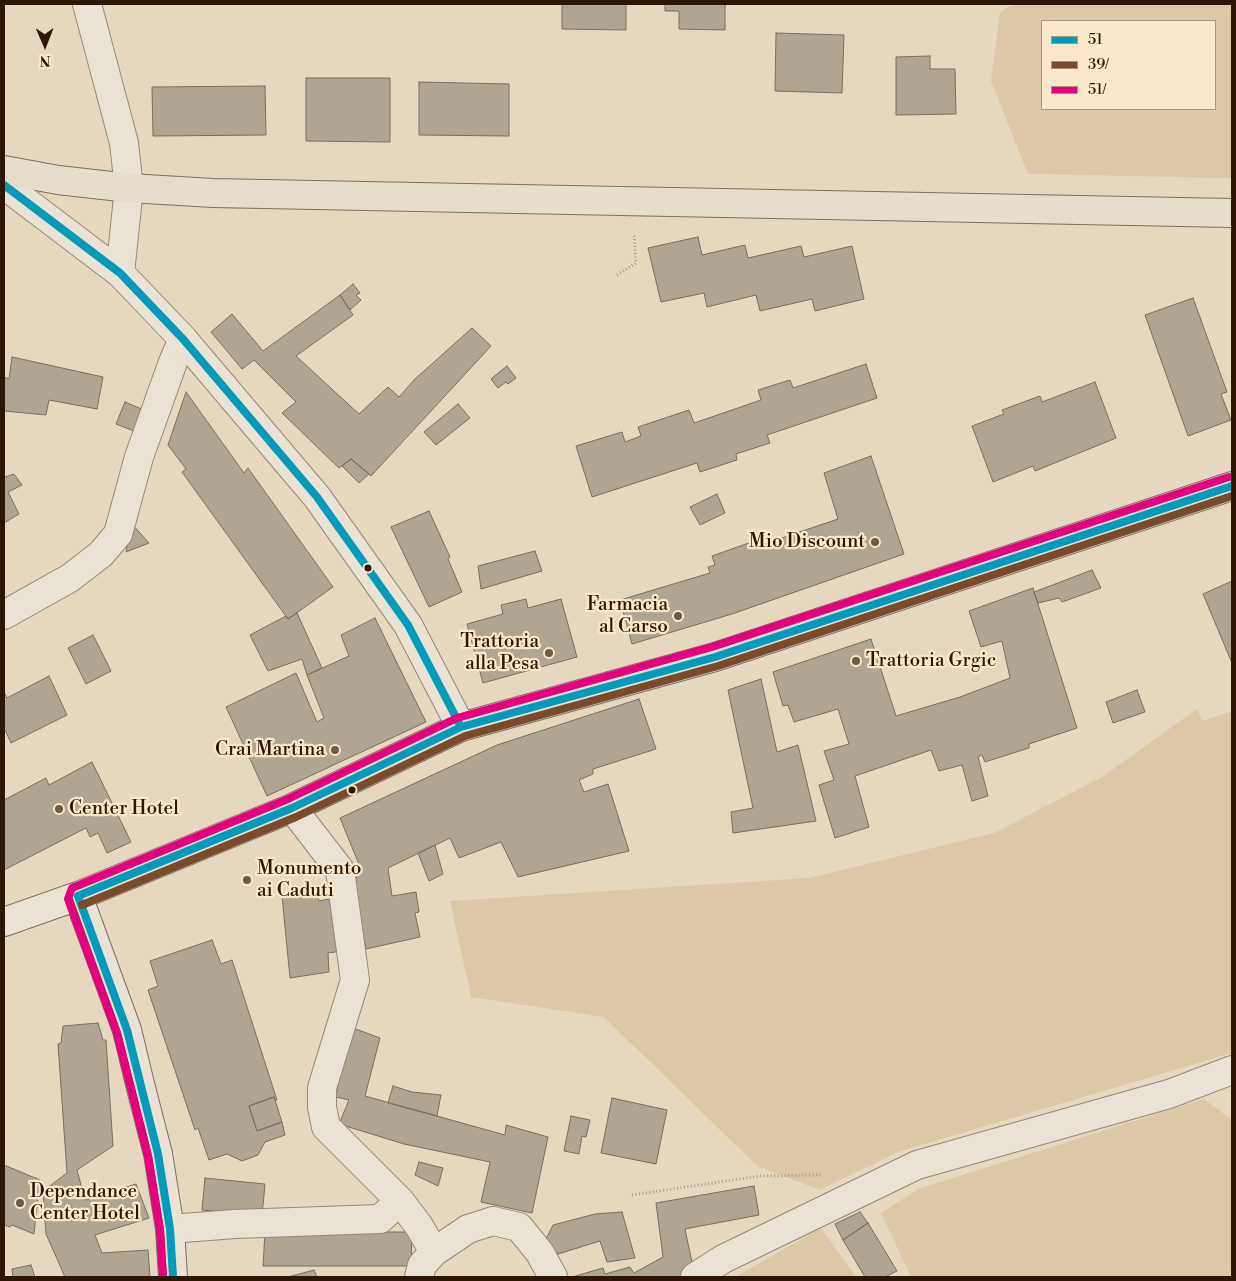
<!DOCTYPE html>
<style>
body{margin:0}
#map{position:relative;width:1236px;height:1281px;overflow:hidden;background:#e6d8be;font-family:"Libre Bodoni",serif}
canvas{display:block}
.frame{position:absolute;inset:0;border:5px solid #2d1606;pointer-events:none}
.legend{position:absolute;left:1041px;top:20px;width:175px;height:90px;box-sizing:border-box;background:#fae9c9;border:1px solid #a8957b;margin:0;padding:6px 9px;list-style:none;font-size:15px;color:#2d1606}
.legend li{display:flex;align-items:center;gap:10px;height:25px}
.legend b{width:25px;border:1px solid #a8957b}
.north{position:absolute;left:20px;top:20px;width:50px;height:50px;-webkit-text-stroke:4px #fae9c9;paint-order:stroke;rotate:179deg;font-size:14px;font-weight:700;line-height:20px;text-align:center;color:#2d1606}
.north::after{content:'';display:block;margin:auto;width:18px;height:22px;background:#2d1606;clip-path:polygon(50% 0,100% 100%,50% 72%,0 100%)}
</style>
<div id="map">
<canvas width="1236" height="1281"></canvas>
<div class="frame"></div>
<ul class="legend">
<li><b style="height:6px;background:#049aba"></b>51</li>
<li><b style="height:6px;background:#7a4b2a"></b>39/</li>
<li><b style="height:6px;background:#e5007d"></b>51/</li>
</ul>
<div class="north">N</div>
</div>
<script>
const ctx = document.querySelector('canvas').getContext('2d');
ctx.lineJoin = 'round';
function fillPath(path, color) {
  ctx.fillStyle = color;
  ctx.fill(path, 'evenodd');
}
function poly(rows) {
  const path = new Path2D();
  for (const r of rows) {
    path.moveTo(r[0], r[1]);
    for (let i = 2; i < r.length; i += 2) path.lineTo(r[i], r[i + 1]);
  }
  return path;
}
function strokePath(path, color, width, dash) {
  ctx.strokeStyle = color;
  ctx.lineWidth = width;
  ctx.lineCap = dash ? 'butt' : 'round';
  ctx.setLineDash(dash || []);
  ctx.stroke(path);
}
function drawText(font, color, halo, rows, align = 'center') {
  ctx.font = font + ' "Libre Bodoni",serif';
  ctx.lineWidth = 4.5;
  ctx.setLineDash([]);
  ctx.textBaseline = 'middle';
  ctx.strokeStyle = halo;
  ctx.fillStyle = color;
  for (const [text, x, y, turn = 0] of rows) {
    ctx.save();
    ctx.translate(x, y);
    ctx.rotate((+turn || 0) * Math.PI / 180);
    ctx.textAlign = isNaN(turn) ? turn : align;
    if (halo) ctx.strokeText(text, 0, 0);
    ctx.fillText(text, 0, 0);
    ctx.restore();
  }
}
fillPath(poly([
 [1014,4,1232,4,1232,178,1028,174,991,81,1000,12],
 [1042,21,1215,21,1215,109,1042,109],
 [1197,709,1203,721,1232,711,1232,1053,898,1152,820,1190,757,1166,604,1017,471,997,450,901,809,878,994,833,1102,777],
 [1204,1099,1232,1120,1232,1277,911,1277,881,1213,918,1189],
 [821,1228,856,1277,735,1277]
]), '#ddc8a5');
const building = poly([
 [562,4,626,4,626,30,562,29,562,4],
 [665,4,725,4,725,30,679,29,679,11,665,11,665,4],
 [776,33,844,35,842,93,775,91,776,33],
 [930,56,930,69,955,69,956,114,896,115,896,57,930,56],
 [306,78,390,78,390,142,306,141,306,78],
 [419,82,509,84,509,136,419,135,419,82],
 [265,86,266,135,153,136,152,87,265,86],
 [698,237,702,255,745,245,748,258,801,246,804,257,852,246,864,299,815,311,812,299,760,311,756,295,707,307,704,293,661,302,648,248,698,237],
 [353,284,360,293,356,295,361,300,350,310,340,295,353,284],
 [340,295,353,315,296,356,359,414,388,387,399,397,415,379,472,328,491,346,371,476,351,459,339,468,282,413,296,402,254,360,242,369,211,332,232,314,263,351,340,295],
 [1193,298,1227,392,1221,394,1231,420,1188,436,1145,315,1193,298],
 [12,357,103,377,97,409,49,400,46,415,4,411,4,377,9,379,12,357],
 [866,364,877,398,767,435,770,443,736,454,737,460,700,472,697,463,592,497,576,446,622,432,625,442,641,436,638,427,689,410,694,423,761,400,758,390,790,380,793,388,866,364],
 [507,366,516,378,508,384,506,382,498,388,491,379,507,366],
 [1095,382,1116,438,1035,471,1033,466,993,482,972,426,1004,414,1002,410,1040,396,1042,402,1095,382],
 [186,392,244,473,248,468,333,587,288,619,182,472,186,469,168,445,186,392],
 [125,402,144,410,134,431,116,424,125,402],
 [458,404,470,418,436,445,424,432,458,404],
 [871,456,904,554,732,614,632,644,620,600,710,573,708,567,715,565,712,556,760,539,761,545,838,519,824,473,871,456],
 [351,459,369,474,359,483,342,466,351,459],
 [4,474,5,477,14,474,22,485,8,492,19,514,4,523,4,474],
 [717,494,725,513,700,525,690,507,717,494],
 [429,511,450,557,448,559,462,592,429,607,391,527,429,511],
 [131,523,149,543,126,552,131,523],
 [535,551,542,571,481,589,478,566,535,551],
 [1092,570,1101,588,1062,602,1059,598,1038,603,1034,592,1092,570],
 [1232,581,1232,663,1203,594,1232,581],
 [1033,588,1077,728,1029,744,1029,748,985,762,982,755,978,757,988,796,972,801,962,765,939,771,931,750,855,776,869,827,835,838,819,785,834,780,824,751,849,744,838,709,794,722,788,705,783,706,773,672,871,639,896,716,960,697,1010,678,1002,641,981,647,969,611,1033,588],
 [526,599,528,608,561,599,577,657,483,683,467,624,503,614,501,605,526,599],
 [297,613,322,668,307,675,302,659,268,671,250,635,286,616,288,619,297,613],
 [375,618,426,722,267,796,226,707,296,673,317,722,324,718,307,675,349,656,341,635,375,618],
 [93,635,111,671,86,684,68,648,93,635],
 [49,676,67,715,11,743,4,728,4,692,7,698,49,676],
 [761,679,777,752,798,745,816,821,733,833,731,812,753,808,728,690,761,679],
 [1137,690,1145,712,1113,723,1106,702,1137,690],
 [639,699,656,749,593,769,593,774,579,780,584,792,608,784,629,851,518,877,501,842,459,858,450,838,388,868,392,896,416,892,419,912,415,913,420,937,366,949,353,884,361,869,340,818,497,745,639,699],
 [92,762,131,842,107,853,98,833,90,837,86,828,4,870,4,800,46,778,49,785,92,762],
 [435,845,443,874,429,881,418,853,435,845],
 [317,893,319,901,329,899,331,909,339,909,342,951,328,953,329,972,290,978,282,896,317,893],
 [212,940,221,964,232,960,277,1100,275,1100,274,1097,249,1106,257,1131,282,1122,285,1135,265,1142,258,1155,242,1161,227,1154,209,1160,198,1128,195,1130,148,990,158,986,150,961,212,940],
 [98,1023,103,1040,106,1040,113,1146,77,1170,85,1200,136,1184,149,1218,95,1235,102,1253,148,1250,150,1277,65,1277,46,1234,43,1191,67,1173,58,1044,61,1043,63,1026,98,1023],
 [353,1028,380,1038,365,1096,505,1135,506,1125,548,1137,532,1213,481,1202,490,1162,404,1144,339,1124,349,1100,336,1097,340,1066,353,1028],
 [393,1086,412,1092,441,1095,437,1116,388,1103,393,1086],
 [274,1097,282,1122,257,1131,249,1106,274,1097],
 [612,1098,667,1110,656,1164,601,1153,612,1098],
 [571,1116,590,1120,586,1137,582,1136,579,1154,564,1151,571,1116],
 [419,1162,443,1168,438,1186,415,1175,419,1162],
 [4,1165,40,1180,34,1234,12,1225,10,1227,4,1225,4,1165],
 [205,1178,265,1184,262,1216,202,1210,205,1178],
 [754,1186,759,1215,685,1229,694,1272,684,1277,572,1277,603,1268,605,1274,630,1267,634,1273,663,1257,656,1203,754,1186],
 [622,1212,635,1258,607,1262,600,1241,558,1254,546,1239,553,1225,595,1214,622,1212],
 [860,1212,868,1223,843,1240,835,1224,860,1212],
 [868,1223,897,1271,885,1277,865,1277,843,1240,868,1223],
 [265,1232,412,1232,411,1266,263,1266,265,1232],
 [31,1265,35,1277,13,1277,12,1269,31,1265],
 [314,1270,317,1277,288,1277,314,1270]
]);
fillPath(building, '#b0a593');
strokePath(building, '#796e60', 1);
const minor = poly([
 [87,4,124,143,129,188],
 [4,615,70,578,101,554,118,534,139,457,173,362,183,339],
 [292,808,340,870,355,980,322,1088,322,1107,326,1127,400,1201,419,1226,434,1252,468,1229,493,1221,519,1227,540,1253,553,1277],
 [170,1229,235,1224,380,1219,400,1201],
 [419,1277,422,1265,434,1252],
 [695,1277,723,1259,917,1165,1169,1094,1232,1070]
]);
const tertiary = poly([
 [4,185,120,273,183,339,317,497,408,625,461,727],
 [120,273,129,188]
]);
const secondary = poly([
 [78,896,127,1030,140,1084,158,1154,170,1229,173,1277],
 [4,922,78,896,292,808,461,727,715,657,1232,486]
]);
const primary = poly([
 [4,170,58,180,129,188,213,193,1232,213]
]);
strokePath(minor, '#948979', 30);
strokePath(tertiary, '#948979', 30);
strokePath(secondary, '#796e60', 30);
strokePath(primary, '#796e60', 30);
strokePath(poly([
 [617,275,636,263,634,233],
 [632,1195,760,1176,823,1175]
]), '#a59d92', 3, [1, 2.5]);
strokePath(minor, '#e9e2d5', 28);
strokePath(tertiary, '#e9e2d5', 28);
strokePath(secondary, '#e9e2d5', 28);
strokePath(primary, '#e6ddcd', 28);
strokePath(poly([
 [4,185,120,273,183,339,317,497,408,625,461,727],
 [78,896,292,808,461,727,715,657,1232,486],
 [78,896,127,1030,158,1154,170,1229,173,1277]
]), '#049aba', 8);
strokePath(poly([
 [69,899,117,1033,148,1156,160,1230,163,1277],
 [82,905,296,817,465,736,718,666,1232,496]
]), '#7a4b2a', 8);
strokePath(poly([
 [163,1277,160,1230,148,1156,117,1033,68,899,72,888,288,799,457,718,712,647,1229,477]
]), '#e5007d', 8);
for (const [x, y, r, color] of [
 [875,542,5,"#6e5a46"],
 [368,568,4.5,"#2d1606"],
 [678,616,5,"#6e5a46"],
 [549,653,5,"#6e5a46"],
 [856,661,5,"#6e5a46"],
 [335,750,5,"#6e5a46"],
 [352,790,4.5,"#2d1606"],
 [59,809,5,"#6e5a46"],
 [247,880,5,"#6e5a46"],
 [20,1203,5,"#6e5a46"]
]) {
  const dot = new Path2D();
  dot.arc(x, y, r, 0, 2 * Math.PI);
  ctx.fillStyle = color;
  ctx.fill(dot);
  strokePath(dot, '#fae9c9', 2);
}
drawText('19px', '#2d1606', '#fae9c9', [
 ["Mio Discount",865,542],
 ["Farmacia",668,605],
 ["al Carso",668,627],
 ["Trattoria",539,642],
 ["alla Pesa",539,664],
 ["Trattoria Grgic",866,661,"left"],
 ["Crai Martina",325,750],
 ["Center Hotel",69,809,"left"],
 ["Monumento",257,869,"left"],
 ["ai Caduti",257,891,"left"],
 ["Dependance",30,1192,"left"],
 ["Center Hotel",30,1214,"left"]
], 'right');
</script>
